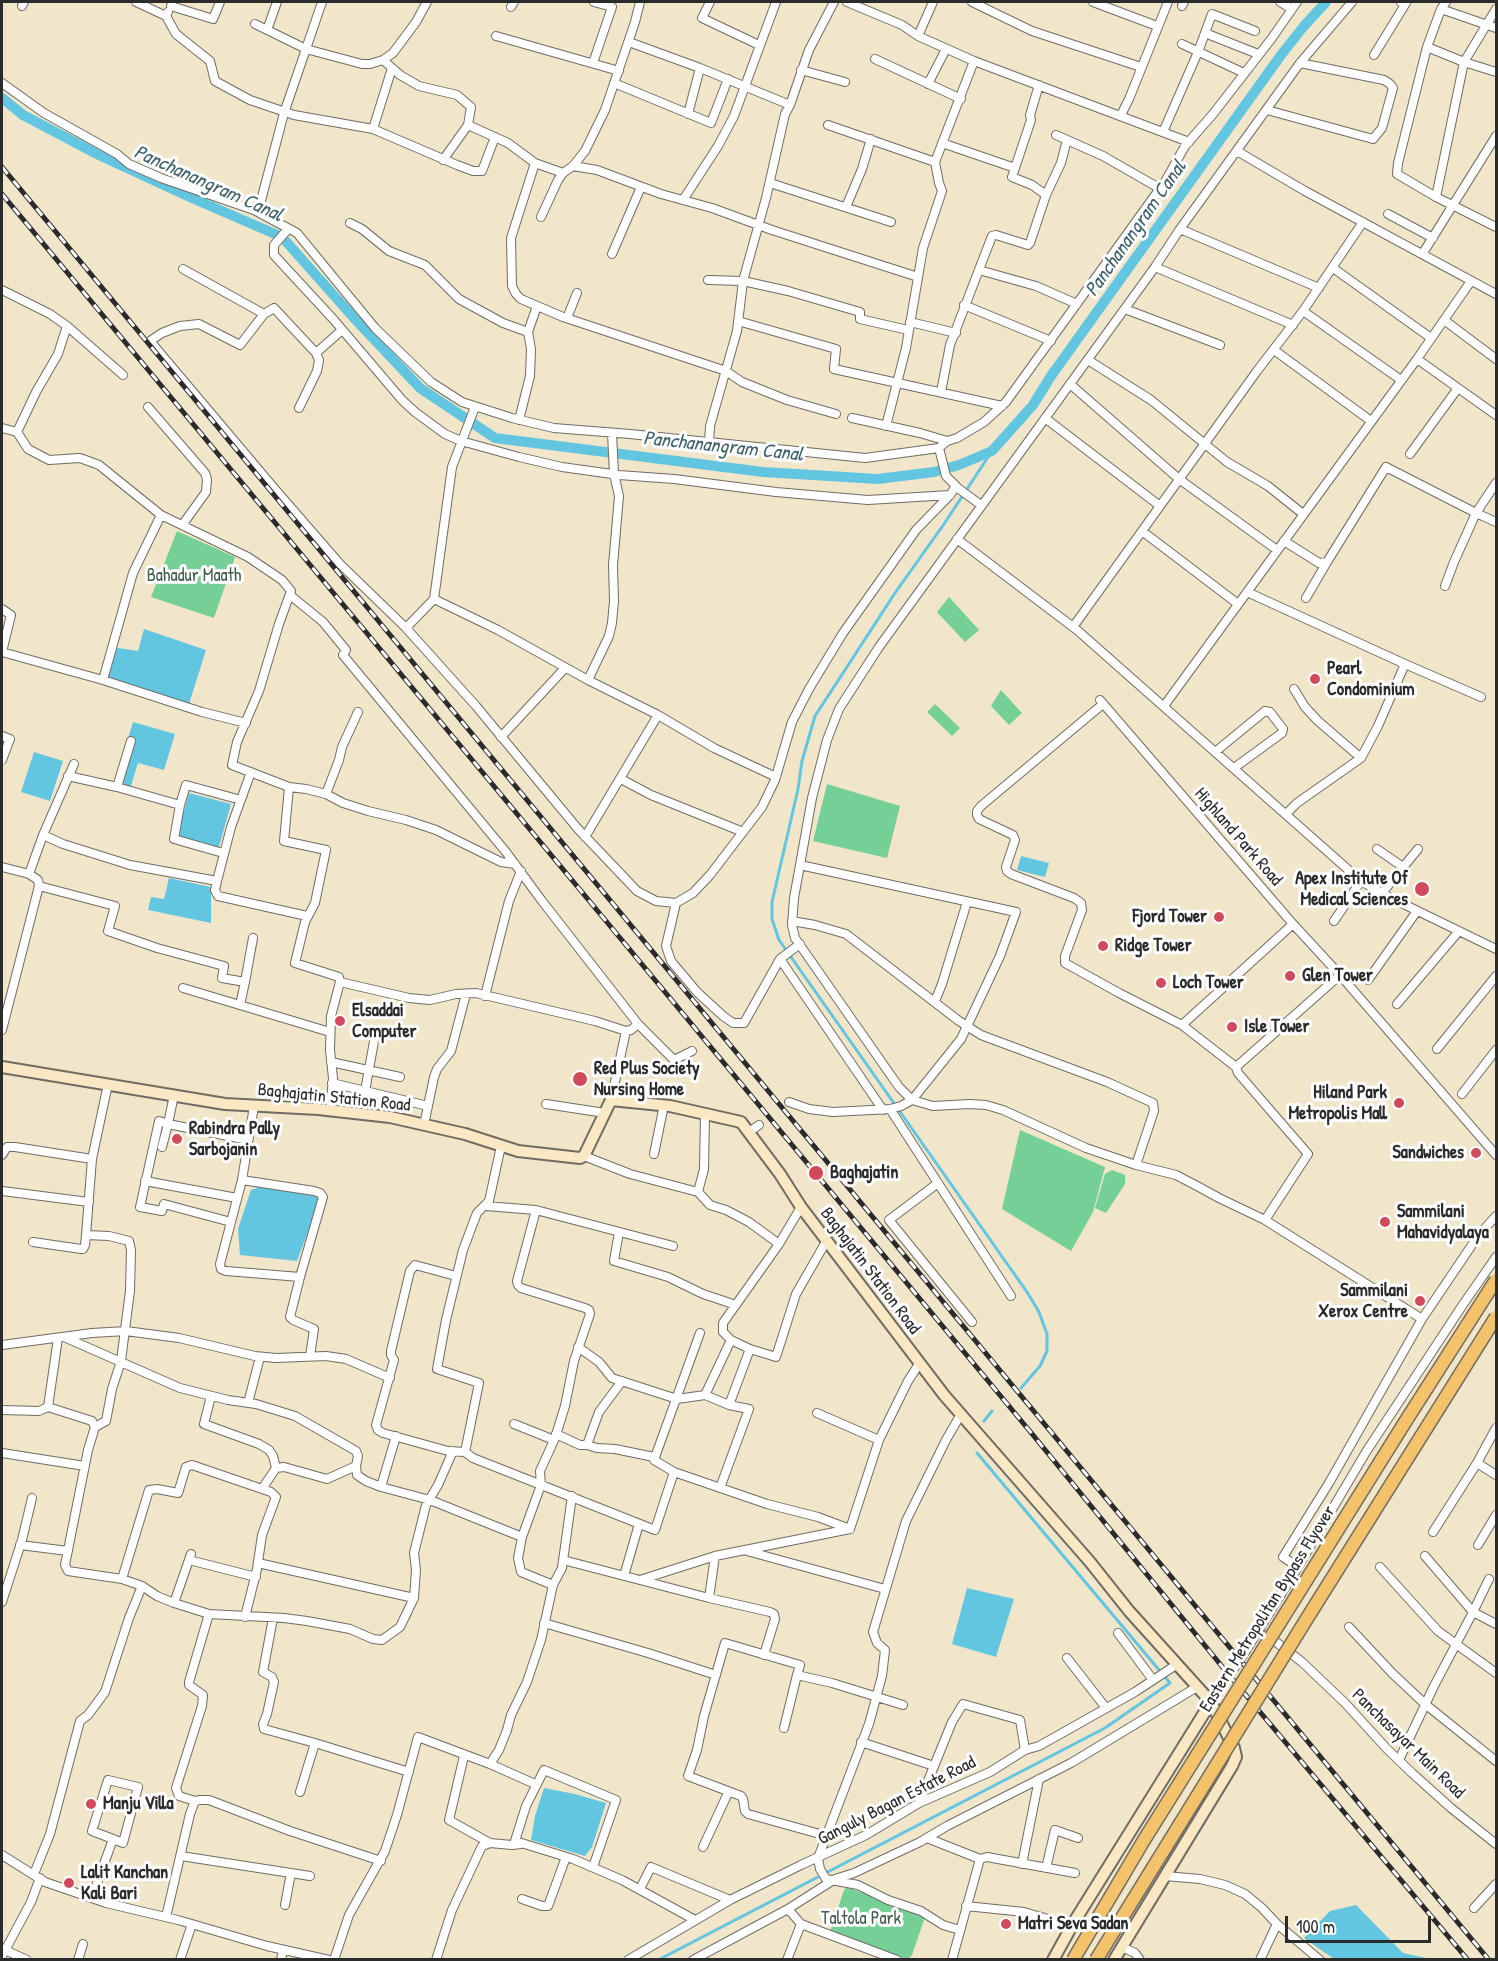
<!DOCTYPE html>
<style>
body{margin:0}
#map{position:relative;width:1498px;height:1961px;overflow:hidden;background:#f1e5ca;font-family:"Patrick Hand",sans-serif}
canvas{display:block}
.frame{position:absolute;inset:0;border:3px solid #2b2b2b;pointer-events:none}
.scale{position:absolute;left:1285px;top:1916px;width:146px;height:27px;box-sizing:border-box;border:3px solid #2b2b2b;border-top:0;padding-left:8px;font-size:18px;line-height:21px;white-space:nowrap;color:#2b2b2b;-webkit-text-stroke:4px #fff;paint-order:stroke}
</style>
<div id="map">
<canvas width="1498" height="1961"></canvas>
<div class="frame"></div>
<div class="scale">100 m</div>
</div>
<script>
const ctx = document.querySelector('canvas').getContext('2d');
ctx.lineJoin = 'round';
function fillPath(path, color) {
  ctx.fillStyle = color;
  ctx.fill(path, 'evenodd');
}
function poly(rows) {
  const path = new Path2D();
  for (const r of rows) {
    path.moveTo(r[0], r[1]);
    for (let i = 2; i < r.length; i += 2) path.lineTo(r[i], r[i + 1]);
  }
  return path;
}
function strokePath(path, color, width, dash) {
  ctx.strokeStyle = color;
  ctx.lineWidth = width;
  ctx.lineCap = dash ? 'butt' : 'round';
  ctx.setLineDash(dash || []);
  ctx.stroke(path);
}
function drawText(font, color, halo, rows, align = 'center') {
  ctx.font = font + ' "Patrick Hand",sans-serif';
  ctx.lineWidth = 6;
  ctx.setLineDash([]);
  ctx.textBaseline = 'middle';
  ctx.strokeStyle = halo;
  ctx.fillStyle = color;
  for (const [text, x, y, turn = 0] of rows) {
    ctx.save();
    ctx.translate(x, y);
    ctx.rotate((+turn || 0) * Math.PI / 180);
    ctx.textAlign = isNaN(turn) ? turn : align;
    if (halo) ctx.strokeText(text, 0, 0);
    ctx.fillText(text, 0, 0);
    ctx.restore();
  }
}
fillPath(poly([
 [177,531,235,557,214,618,151,597],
 [949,597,979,630,965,642,937,612],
 [1001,690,1022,713,1009,725,991,706],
 [935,704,960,728,952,736,927,712],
 [827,784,900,806,887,858,813,841],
 [1020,1130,1105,1167,1093,1212,1071,1251,1002,1209],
 [1112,1170,1125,1175,1125,1184,1106,1213,1095,1208,1105,1174],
 [847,1887,925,1917,912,1955,908,1959,903,1959,832,1935,830,1932,844,1890]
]), '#75d097');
fillPath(poly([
 [144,629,206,650,189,704,104,677,112,647,138,651],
 [133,722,175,734,164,770,138,763,130,789,114,785],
 [34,752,63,761,50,801,21,792],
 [189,793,231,804,218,850,176,839],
 [1021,856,1049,863,1045,877,1017,870],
 [169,878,211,887,211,923,148,910,151,897,164,899],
 [267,1184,318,1192,321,1197,297,1261,240,1255,238,1229,251,1190],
 [967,1588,1014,1599,996,1657,952,1644],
 [544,1788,575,1794,606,1803,592,1847,585,1856,531,1840,535,1816],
 [1356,1905,1403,1953,1431,1959,1334,1959,1304,1938,1330,1911]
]), '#63c6e0');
strokePath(poly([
 [992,451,944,524,895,593,815,716,802,761,798,789,772,902,772,919,779,940,1027,1292,1039,1312,1047,1334,1047,1351,1040,1366,1021,1388],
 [984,1421,992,1411],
 [658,1960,1105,1728,1170,1683,977,1453]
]), '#63c6e0', 3);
strokePath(poly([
 [2,98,23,115,99,155,192,198,282,237,354,318,420,388,495,438,763,472,878,479,934,472,959,465,992,451,1033,405,1051,376,1281,55,1304,26,1326,2]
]), '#63c6e0', 10);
const street = poly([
 [136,2,166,16,168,12],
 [710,2,702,18,759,45],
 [847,2,902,25,918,36,974,61,1189,142],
 [972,2,1032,31,1141,67],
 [1093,2,1157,26],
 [1280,2,1292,9],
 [1446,2,1441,9,1427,47,1464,62,1496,72],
 [22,6,24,2],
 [171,6,213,19,220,2],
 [1182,6,1184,2],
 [511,7,514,2],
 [1441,9,1496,28],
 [166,16,176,34,210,61,215,81,250,100,294,115,373,129,457,165,473,171,482,171,495,137],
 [255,24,306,49,322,2],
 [267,30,277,2],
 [1205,33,1258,54],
 [496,36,619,71],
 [918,36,933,2],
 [629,42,700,68,790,105],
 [1182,44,1244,73],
 [1427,47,1398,163,1397,174,1436,197,1496,227],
 [1374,55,1406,3,1401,2],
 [875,59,961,99],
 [383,60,400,75,419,86,457,95,471,107,468,125,508,143,535,163,563,173],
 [593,63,612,7,594,2],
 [801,70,845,82],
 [2,83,44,113,117,154,129,164,161,178,254,210,297,233,375,328,431,382,462,402,512,418,554,428,630,434,865,458,939,448,947,441,957,438,984,422,1006,402,1166,180,1185,146,1213,114,1272,38,1297,2],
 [614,83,711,123,728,79],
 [928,84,946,49],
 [1039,85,1030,115,1031,120,1012,177,1032,185,1046,195],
 [1267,110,1373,139,1382,128,1393,88,1390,84,1384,80,1300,63],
 [688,114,700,68],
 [1121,115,1129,99,1168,2],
 [828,125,935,162],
 [373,129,392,68],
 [1163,132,1198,52,1212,14,1255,31],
 [1056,135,1103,156,1159,188],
 [942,143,1015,168],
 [1237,151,1305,191,1496,294],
 [443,160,468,125],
 [535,163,511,238,512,286,516,294,521,299,563,317,726,371,742,382,787,400,836,414],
 [573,166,597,170,661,194,712,208,772,230,918,277],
 [770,183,891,222],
 [1436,197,1464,62,1496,9],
 [683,200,718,146,734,116,776,2],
 [846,207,862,169,871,139],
 [258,212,284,113,306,49,362,64,370,64,383,60,393,53,416,22,427,2],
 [1388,214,1433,238],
 [541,217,558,180,563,173,573,166,585,151,605,110,635,22,640,2],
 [350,223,362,229,389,251,425,265,459,299,503,323,528,332,537,306],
 [288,229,274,245,274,255,334,320,402,400,415,412,445,434,461,441,519,457,562,467,619,475,674,479,776,492,868,500,950,495],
 [1180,229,1319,288],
 [1423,253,1496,136],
 [612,254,641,187],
 [1155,267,1293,325],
 [1333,268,1431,338],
 [183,269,264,314,274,308,316,353,342,330],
 [979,270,1036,286,1077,304],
 [708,280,743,281,788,291,860,312,860,319,908,330],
 [2,290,50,314,67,326,58,354,36,392,17,432,28,449,49,460,80,458,99,465,161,515,248,557,282,580,291,591,279,624,259,691,237,742,232,765,289,787,284,841,326,850,315,903,305,922,295,963,339,977,340,982,331,1016,330,1050,333,1078,330,1111],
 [964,305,1051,341],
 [1125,309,1220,345],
 [1303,311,1401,380],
 [264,314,240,345,199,324,180,326,162,333,150,341,274,488,340,564,406,628,476,706,578,829,637,891,656,901,676,903,693,893,710,875,762,807,775,780,792,722,809,689,843,633,916,530,950,495,956,486],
 [567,318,577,293],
 [1444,320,1496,359],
 [738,321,836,349,834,369,1002,406],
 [910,322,956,333],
 [67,326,123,375],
 [1274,350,1371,421],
 [1417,359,1496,415],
 [1088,360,1151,400,1227,462,1268,486,1303,514],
 [1070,384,1179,479,1277,550],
 [941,392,950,345,992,236,996,235,1028,245,1030,243,1046,195,1061,163,1067,140],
 [148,407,205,473,207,479,206,492,183,524],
 [475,407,452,467,434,599,498,630,588,680],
 [299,408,317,371,319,360,316,353],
 [852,418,920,433,947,441],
 [1045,418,1160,506],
 [519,420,530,376,531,349,528,332],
 [886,426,906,348,923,248,942,191,939,183,935,162,974,61],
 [2,428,17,432],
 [709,443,710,426,737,331,743,281,766,198,785,114,790,105,809,50,834,2],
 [939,448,946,476,959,489,981,505],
 [1410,454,1458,388],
 [1142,531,1238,604],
 [957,539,1077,630,1361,881,1389,897,1496,949],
 [1284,541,1319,563,1327,562,1386,467,1476,513,1496,483],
 [1445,586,1454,562,1476,513,1496,522],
 [1247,592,1405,664,1378,726,1361,758,1297,803,1286,814],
 [290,595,323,622,346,650,343,655,506,852,542,901,638,1024,631,1030,626,1031],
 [1306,598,1327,562],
 [2,609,11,615,2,652,103,680,202,712,246,723],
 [1073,627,1257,371,1303,311,1363,222],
 [406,628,434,599],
 [1405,664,1481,697],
 [103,680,133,573,161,515],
 [1294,689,1305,707,1318,721,1361,758],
 [1100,700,1293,924,1340,975,1496,1155],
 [1103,704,981,806,977,811,977,815,979,819,1013,835,1015,840,1006,867,1007,871,1011,874,1074,898,1081,903,1082,910,1065,956,1065,963,1119,993,1182,1025,1236,1067,1238,1073,1308,1154,1265,1220],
 [1164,706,1417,359,1471,281],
 [658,715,714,748,776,777],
 [2,736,10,739,2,760],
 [501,737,565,668],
 [1215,752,1265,711,1270,712,1283,729,1282,733,1234,768],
 [68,776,117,787,180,805,186,785,241,800],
 [621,779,651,795,743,832],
 [117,787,131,741],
 [289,787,306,789,326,794,343,803,368,811,406,820,436,830,501,862,515,864],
 [326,794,339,760,342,747,358,712],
 [180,805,174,839,223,853],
 [43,835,74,764],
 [585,837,658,715,588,680,609,636,612,623,614,601,613,565,619,496,614,474,612,433],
 [1377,849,1403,867],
 [800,865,1016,912,1000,956,961,1039,912,1100,899,1087,795,938,792,925,794,898,800,865,812,798,827,740,839,709,879,647,1155,267,1180,229,1300,63,1352,2],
 [2,867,29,874,38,880,39,886,2,1030],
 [29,874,43,835,63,844,130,865,217,881,215,890,218,896,307,916],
 [217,881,231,827,251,772],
 [39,886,115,906,108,931,157,948,224,966,222,978,245,982,240,1005],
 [1382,893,1418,849],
 [676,903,666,946,671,961,697,992,723,1016,733,1023,744,1023,780,959,800,944],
 [792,921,815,925,846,934,959,1021,981,1035,1107,1082,1153,1103,1154,1111,1136,1165],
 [1334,921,1361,881],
 [780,959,883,1110],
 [1368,980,1417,911],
 [245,982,253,938],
 [340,982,409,998,430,1000,456,994,476,993,595,1021,626,1031,611,1100],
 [183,988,330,1032],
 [485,996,509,901,521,871],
 [935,1001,942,984,967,902],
 [1397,1004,1459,931],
 [638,1024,674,1060,692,1051],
 [1182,1025,1293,924],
 [1437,1049,1496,976],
 [331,1062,400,1077],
 [1236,1067,1340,975],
 [332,1083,428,1106],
 [365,1091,375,1036],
 [1462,1094,1496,1050],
 [174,1095,168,1124,159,1121,140,1207,162,1211,164,1204,231,1222],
 [789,1102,809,1109,833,1112,890,1109,901,1106,912,1100,933,1106,970,1104,986,1105,1003,1110,1086,1148,1136,1165,1176,1175,1199,1187,1219,1198,1265,1220,1422,1319],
 [546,1104,605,1113],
 [890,1109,1011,1296],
 [424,1125,434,1077,437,1069,451,1051,466,994],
 [749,1132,759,1125],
 [501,1146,489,1201,477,1213,463,1250,446,1320,437,1369,479,1383,465,1452,473,1458,655,1530,674,1472,767,1504,818,1517,850,1529,879,1440,908,1381,919,1364],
 [162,1147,168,1124,248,1140],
 [654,1154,664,1105],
 [2,1155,7,1147,15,1147,92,1159,108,1084],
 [584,1156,630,1174,698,1192,710,1205,726,1210,749,1222,779,1244],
 [242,1180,314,1191,320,1193,323,1197,300,1277,226,1271,221,1269,220,1264,242,1180,254,1106],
 [145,1181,237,1198],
 [938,1183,889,1220,972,1322],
 [2,1191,89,1202],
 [698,1192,704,1169,705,1113],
 [486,1206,536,1210,673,1246],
 [619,1232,614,1261,668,1277,703,1294,736,1305],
 [33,1242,81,1249,83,1249,85,1245,86,1235],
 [456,1276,415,1265,410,1271,391,1351,391,1355,394,1360,376,1425,378,1430,383,1433,448,1451,465,1452],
 [300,1277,290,1317,293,1320,314,1329,310,1356],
 [64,1337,180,1388,228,1400,256,1404,295,1416,356,1451,358,1456,356,1466,357,1475,366,1481,381,1487,430,1500,522,1537],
 [58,1338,48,1407,92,1421,95,1427],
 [731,1340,750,1349],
 [2,1345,92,1333,126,1331,179,1338,255,1356,276,1358,326,1356,346,1359,390,1378],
 [578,1347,599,1362,612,1378,677,1399,705,1395,731,1340,723,1332,723,1323,779,1244,801,1207],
 [705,1395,729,1405],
 [211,1396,204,1424,259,1444,269,1450,273,1456,276,1468],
 [248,1403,260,1357],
 [2,1410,39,1411,48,1407],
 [817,1413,879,1440],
 [514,1424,554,1440],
 [556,1434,580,1445,587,1445,599,1412,622,1381],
 [587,1445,597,1448,615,1449,654,1457],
 [2,1453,85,1466],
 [1477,1463,1496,1475],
 [674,1472,654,1460,700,1333],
 [381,1487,396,1436],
 [720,1488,749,1409,729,1405,750,1349,776,1357,796,1294,827,1240],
 [262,1489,276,1468,284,1467,327,1479,356,1466],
 [1433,1532,1477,1463,1496,1428],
 [20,1545,68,1551],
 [1478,1545,1496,1515],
 [747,1551,885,1589],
 [189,1560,256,1577],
 [563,1560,709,1598,770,1612,774,1614,775,1619,764,1655],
 [258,1563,414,1598],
 [1298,1567,1283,1557,1329,1483,1422,1319,1478,1236,1496,1216],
 [1380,1567,1438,1631,1496,1673],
 [624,1576,639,1524],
 [122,1579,149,1490,157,1489,178,1493,186,1467,192,1465,271,1492,276,1497,262,1535,257,1569,245,1617],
 [1489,1579,1473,1612,1496,1624],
 [640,1580,715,1556,850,1529],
 [553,1585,562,1568,572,1496],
 [142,1586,157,1596,174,1603,209,1614,284,1618,307,1621,350,1629,373,1639,382,1640,400,1627,414,1598,416,1570,414,1553,426,1505,438,1485,453,1451],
 [709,1598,715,1556],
 [2,1602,22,1540,32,1498],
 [174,1603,191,1554],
 [273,1618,263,1672,272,1677,274,1682,267,1714,263,1724,264,1729,315,1743,409,1772],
 [544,1623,648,1653,716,1675],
 [1349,1627,1392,1673,1425,1704,1496,1761],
 [1118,1633,1153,1680],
 [1267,1635,1302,1662,1345,1703,1387,1749,1412,1773,1451,1808,1496,1844],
 [1067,1658,1106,1708],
 [1211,1702,1240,1660,1298,1567,1366,1452,1464,1303,1496,1257],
 [784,1728,797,1675],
 [861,1742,934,1766],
 [464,1756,449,1820,490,1843],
 [1399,1760,1434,1686,1473,1612,1425,1556],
 [490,1764,499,1750,507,1730,511,1715,527,1682,541,1640,553,1585,521,1572,518,1558,522,1537,541,1485,540,1471,555,1438,565,1406,574,1361,590,1314,589,1310,585,1308,521,1288,518,1285,517,1281,536,1210],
 [300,1792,315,1743],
 [195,1801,179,1796,176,1788,202,1706,203,1695,189,1685,189,1682,209,1614],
 [919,1803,952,1722,963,1704,1020,1720,1025,1750],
 [827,1836,748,1814,745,1811,743,1799,741,1796,688,1776,697,1750,704,1716,725,1643,800,1665,797,1675,832,1683,903,1705],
 [927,1838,980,1859],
 [703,1847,728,1793],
 [2,1855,45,1882,106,1903,178,1920,267,1946,329,1960],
 [181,1856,310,1876],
 [1022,1864,1039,1779],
 [593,1867,616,1800,544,1770,526,1806,515,1841,573,1859,622,1880,695,1920],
 [1046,1868,1055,1830,1078,1838],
 [34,1874,50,1834,80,1721,88,1715,105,1692,129,1618,142,1586,122,1579,68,1571,65,1565,88,1450,95,1427,106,1421,112,1389,121,1361,130,1291,131,1250,129,1241,109,1236,86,1235,92,1159],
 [1165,1876,1200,1879,1225,1885,1245,1894,1262,1908,1277,1924,1320,1960],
 [640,1889,651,1867,730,1900],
 [92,1897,113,1839,92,1831,108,1780,138,1787,123,1843,113,1839],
 [522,1899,542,1906,548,1906,566,1857],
 [285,1905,291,1873],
 [966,1906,1024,1912,1062,1923,1074,1922],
 [1474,1908,1496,1884],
 [166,1917,190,1814,195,1801,200,1800,209,1800,290,1831,381,1861],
 [960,1930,943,1925,921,1911,888,1900,858,1885,826,1879,820,1869,818,1858,869,1724,882,1676,885,1650,877,1643,873,1632,906,1521,946,1440,961,1414],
 [1122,1947,1135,1953,1140,1960],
 [5,1950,27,1960],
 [2,1956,31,1902,40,1878],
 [78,1960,83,1944],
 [180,1960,192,1924],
 [281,1960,283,1950],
 [334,1960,349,1915,385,1851,397,1815,418,1737,490,1764,535,1784],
 [436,1960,452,1910,482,1846,490,1843,512,1845,521,1844],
 [628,1960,730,1900,801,1865,866,1835,919,1803,990,1772,1025,1750,1039,1746,1135,1692,1176,1665],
 [693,1960,788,1909],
 [787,1960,801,1924],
 [897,1960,801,1924,788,1909,835,1879,854,1873,920,1842,947,1826,1071,1763,1197,1687],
 [952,1960,980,1859,987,1857,1075,1873],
 [1260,1960,1277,1924]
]);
const secondary = poly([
 [2,1067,225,1104,318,1109,390,1117,465,1134,518,1151,580,1158,584,1156,611,1100,670,1106,741,1122,780,1174,801,1207,944,1395,1090,1562,1129,1611,1211,1702,1234,1748,1236,1757,1232,1766,1114,1960],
 [1053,1960,1074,1922,1211,1702]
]);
strokePath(street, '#706c63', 10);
strokePath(secondary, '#706c63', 14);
strokePath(street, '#fff', 8);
strokePath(secondary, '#fae7c3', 10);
const rail = poly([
 [2,167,1489,1960],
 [2,194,1033,1435,1229,1675,1468,1960]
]);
strokePath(rail, '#2b2b2b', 5);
strokePath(rail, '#fff', 3, [9]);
const primaryBridge = poly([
 [1073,1960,1144,1840,1407,1419,1496,1280],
 [1096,1960,1306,1620,1496,1317]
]);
strokePath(primaryBridge, '#706c63', 15, []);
strokePath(primaryBridge, '#f3c26a', 12);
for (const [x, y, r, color] of [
 [1315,679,6,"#d1495b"],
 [1422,889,8,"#d1495b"],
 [1219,917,6,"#d1495b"],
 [1103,946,6,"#d1495b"],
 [1290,976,6,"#d1495b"],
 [1161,983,6,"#d1495b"],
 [340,1021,6,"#d1495b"],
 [1232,1027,6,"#d1495b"],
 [580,1079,8,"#d1495b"],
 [1399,1103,6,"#d1495b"],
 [177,1139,6,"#d1495b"],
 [1476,1153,6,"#d1495b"],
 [816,1173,8,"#d1495b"],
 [1385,1222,6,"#d1495b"],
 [1420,1301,6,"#d1495b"],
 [91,1804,6,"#d1495b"],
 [69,1883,6,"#d1495b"],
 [1006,1924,6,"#d1495b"]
]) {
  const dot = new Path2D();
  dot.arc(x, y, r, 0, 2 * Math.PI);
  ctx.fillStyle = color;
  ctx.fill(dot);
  strokePath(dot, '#fff', 2);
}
drawText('18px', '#415d4b', '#fff', [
 ["Bahadur Maath",194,576],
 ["Taltola Park",861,1919]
]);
drawText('bold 18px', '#2b2b2b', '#fff', [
 ["Pearl",1327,669],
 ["Condominium",1327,690],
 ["Apex Institute Of",1408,879,"right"],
 ["Medical Sciences",1408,900,"right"],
 ["Fjord Tower",1207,917,"right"],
 ["Ridge Tower",1115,946],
 ["Glen Tower",1302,976],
 ["Loch Tower",1173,983],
 ["Elsaddai",352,1011],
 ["Computer",352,1032],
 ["Isle Tower",1244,1027],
 ["Red Plus Society",594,1069],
 ["Nursing Home",594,1090],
 ["Hiland Park",1387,1093,"right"],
 ["Metropolis Mall",1387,1114,"right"],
 ["Rabindra Pally",189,1129],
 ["Sarbojanin",189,1150],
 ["Sandwiches",1464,1153,"right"],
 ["Baghajatin",830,1173],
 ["Sammilani",1397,1212],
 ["Mahavidyalaya",1397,1233],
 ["Sammilani",1408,1291,"right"],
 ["Xerox Centre",1408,1312,"right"],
 ["Manju Villa",103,1804],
 ["Lalit Kanchan",81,1873],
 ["Kali Bari",81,1894],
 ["Matri Seva Sadan",1018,1924]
], 'left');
drawText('18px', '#2b2b2b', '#fff', [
 ["Highland Park Road",1238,837,49],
 ["Baghajatin Station Road",334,1098,6],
 ["Baghajatin Station Road",870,1271,53],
 ["Eastern Metropolitan Bypass Flyover",1268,1609,-58],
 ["Panchasayar Main Road",1408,1744,44],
 ["Ganguly Bagan Estate Road",897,1801,-27]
]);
drawText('italic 20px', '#3f616a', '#fff', [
 ["Panchanangram Canal",208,184,24],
 ["Panchanangram Canal",1136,229,-55],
 ["Panchanangram Canal",723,447,6]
]);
</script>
